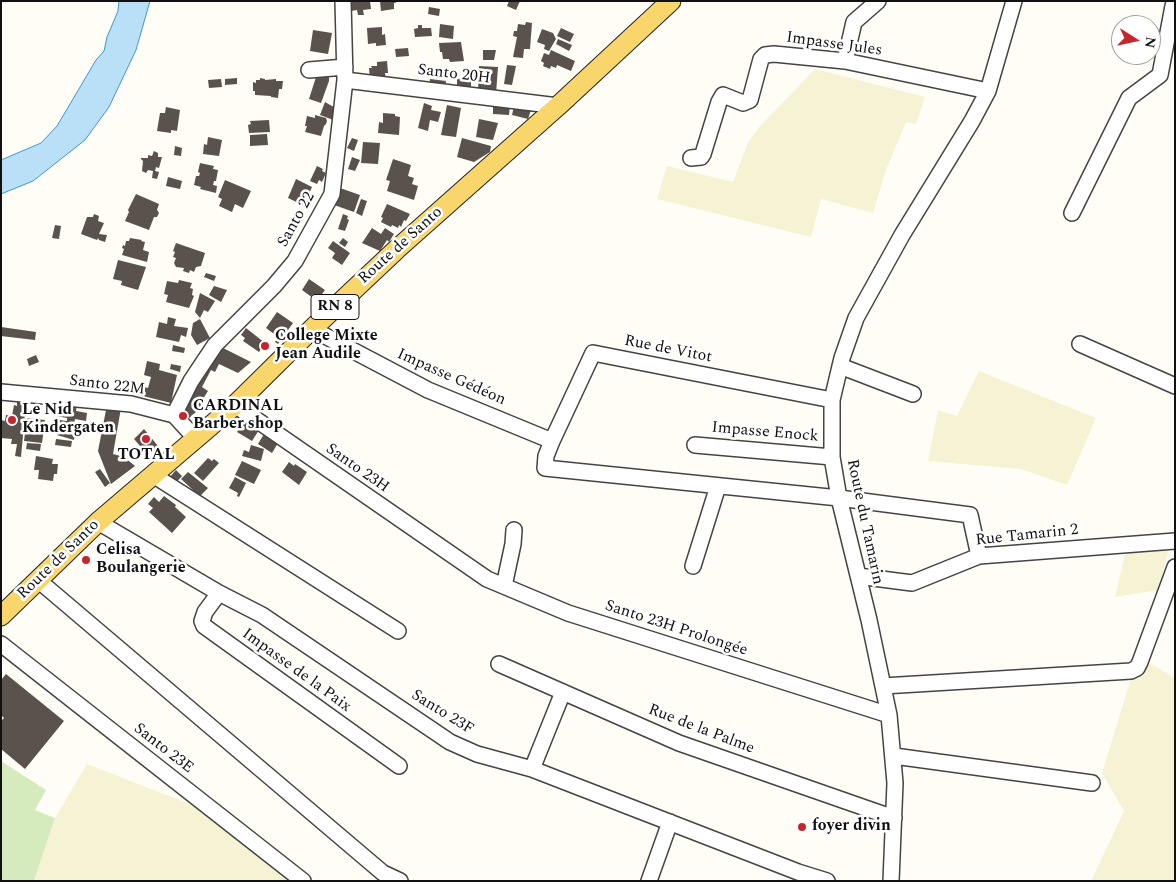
<!DOCTYPE html>
<meta charset="utf-8">
<style>
body{margin:0}
#map{position:relative;width:1176px;height:882px;overflow:hidden;background:#fffdf5;font-family:Spectral,serif}
canvas{display:block}
.frame{position:absolute;inset:0;border:2px solid #111;pointer-events:none}
.north{position:absolute;left:1111px;top:15px;width:50px;height:50px;box-sizing:border-box;background:#fff;border:1px solid #a0a0a0;border-radius:50%;rotate:100deg;font-size:14px;font-weight:700;line-height:20px;text-align:center;color:#111}
.north::after{content:'';display:block;margin:auto;width:18px;height:22px;background:#c4262e;clip-path:polygon(50% 0,100% 100%,50% 72%,0 100%)}
</style>
<div id="map">
<canvas width="1176" height="882"></canvas>
<div class="frame"></div>
<div class="north">N</div>
</div>
<script>
const ctx = document.querySelector('canvas').getContext('2d');
ctx.lineJoin = 'round';
function fillPath(path, color) {
  ctx.fillStyle = color;
  ctx.fill(path, 'evenodd');
}
function poly(rows) {
  const path = new Path2D();
  for (const r of rows) {
    path.moveTo(r[0], r[1]);
    for (let i = 2; i < r.length; i += 2) path.lineTo(r[i], r[i + 1]);
  }
  return path;
}
function strokePath(path, color, width, dash) {
  ctx.strokeStyle = color;
  ctx.lineWidth = width;
  ctx.lineCap = dash ? 'butt' : 'round';
  ctx.setLineDash(dash || []);
  ctx.stroke(path);
}
function drawText(font, color, halo, rows, align = 'center') {
  ctx.font = font + ' Spectral,serif';
  ctx.lineWidth = 5;
  ctx.setLineDash([]);
  ctx.textBaseline = 'middle';
  ctx.strokeStyle = halo;
  ctx.fillStyle = color;
  for (const [text, x, y, turn = 0] of rows) {
    ctx.save();
    ctx.translate(x, y);
    ctx.rotate((+turn || 0) * Math.PI / 180);
    ctx.textAlign = isNaN(turn) ? turn : align;
    if (halo) ctx.strokeText(text, 0, 0);
    ctx.fillText(text, 0, 0);
    ctx.restore();
  }
}
fillPath(poly([
 [815,69,925,97,916,124,906,122,886,170,873,213,821,199,811,237,657,199,667,166,733,182,748,142,760,126],
 [979,371,1096,418,1067,485,1021,469,928,461,938,410,957,416],
 [1170,545,1158,590,1115,597,1127,546],
 [1138,656,1175,678,1175,881,1091,881,1124,811,1102,773],
 [87,764,192,805,300,881,34,881,55,818]
]), '#f6f3d4');
fillPath(poly([
 [1,761,46,790,35,810,55,818,34,881,1,881]
]), '#d5ebbd');
const water = poly([
 [119,1,150,1,136,50,109,107,85,140,33,181,1,194,1,160,41,143,57,126,96,60,104,51,107,37,118,11,119,1]
]);
fillPath(water, '#b9e0f7');
strokePath(water, '#3f96cf', 1);
fillPath(poly([
 [350,1,370,1,371,9,363,10,364,15,358,15,357,10,351,11],
 [380,1,395,1,396,3,394,3,394,9,381,11],
 [509,1,520,1,516,10,507,6],
 [429,7,440,9,439,16,428,14],
 [526,22,532,23,530,49,524,49,523,58,513,57,517,37,513,36,514,31,517,31,518,24,525,25],
 [440,24,454,26,453,39,439,37],
 [418,25,422,25,422,28,431,28,432,36,415,37,414,29,418,28],
 [382,27,382,35,385,34,386,45,376,46,376,43,368,44,367,28],
 [561,28,574,34,570,42,557,36],
 [542,29,553,33,556,39,549,51,544,49,545,45,537,42],
 [313,30,332,33,328,54,310,51],
 [558,39,572,45,569,51,556,44],
 [461,42,464,61,450,62,449,59,443,59,442,52,440,52,439,43],
 [408,48,409,56,396,57,395,49],
 [483,50,496,50,494,60,483,60],
 [551,50,575,61,571,71,557,65,556,68,551,66,550,69,543,66,544,63,541,61,544,53,549,55],
 [387,61,388,73,385,73,386,81,370,80,369,68,372,68,371,66,377,66,377,62],
 [507,65,516,66,512,85,504,84],
 [479,66,498,67,496,94,478,91],
 [316,77,329,77,329,81,321,103,309,99],
 [237,78,237,84,225,85,225,79],
 [260,78,265,79,265,80,276,79,276,81,283,81,282,89,279,89,278,98,271,97,271,96,255,95,255,91,253,91,253,82,256,83,256,80,260,80],
 [471,78,471,87,457,88,457,79],
 [221,79,222,87,209,88,208,80],
 [430,79,446,81,445,88,429,87],
 [325,102,339,110,336,121,320,115],
 [424,103,432,106,431,110,441,112,438,122,430,120,428,131,418,128],
 [493,104,510,105,509,115,493,114],
 [447,105,461,108,456,137,441,135],
 [514,106,531,110,528,119,512,115],
 [166,107,180,110,177,131,171,130,171,133,157,131,160,113,165,113],
 [383,113,395,114,395,116,400,117,399,135,378,133,379,122,383,123],
 [315,115,326,118,327,121,326,124,324,126,321,136,305,132,307,126,305,126,307,116,315,118],
 [479,119,498,123,493,140,476,137],
 [269,120,270,132,249,133,248,125,251,124,250,121],
 [267,134,268,145,250,146,250,135],
 [208,137,222,140,219,156,203,154,204,144,207,145],
 [352,138,358,140,354,151,347,148],
 [462,138,491,146,490,152,474,162,457,157],
 [363,142,380,143,378,164,361,163],
 [175,146,182,148,181,156,174,155],
 [154,151,158,153,158,157,162,157,159,168,156,167,155,171,159,172,157,179,152,178,153,171,148,170,146,173,142,171,143,161,141,159,141,158,148,158,148,155,152,156],
 [352,157,360,160,355,171,348,169],
 [393,159,411,165,408,176,414,178,412,184,418,186,414,200,387,191,390,181,386,180],
 [200,163,214,166,213,169,218,170,216,181,214,181,213,185,217,186,216,193,200,189,201,187,194,185,196,176,199,176,200,173,198,172],
 [317,166,323,169,322,171,326,173,322,182,319,180,317,184,310,181],
 [168,177,182,181,180,189,166,186],
 [296,179,312,187,309,194,313,196,307,207,288,198],
 [225,180,251,191,243,208,235,204,232,212,219,206,222,199,218,197],
 [340,188,360,195,354,212,334,205],
 [136,194,159,204,157,210,159,213,157,217,154,217,149,230,125,221,129,212,128,210],
 [361,199,367,201,362,216,356,213],
 [387,204,410,214,406,221,404,220,401,227,399,225,398,228,392,225,391,227,381,222,383,218,381,217],
 [94,214,99,216,98,221,104,223,99,234,107,235,105,242,99,240,98,238,97,240,81,234,87,217,93,217],
 [343,214,348,216,347,219,349,220,345,231,338,229],
 [55,225,61,226,59,239,52,238],
 [372,228,381,234,385,228,394,234,389,242,387,240,380,251,362,243],
 [130,238,142,240,141,241,145,242,143,250,149,252,147,262,122,255,124,249,122,248,123,245,125,246,126,241,129,241],
 [343,238,348,242,345,247,339,243],
 [333,241,350,253,342,265,332,258,335,253,328,248],
 [176,243,205,253,201,266,196,267,194,272,190,270,189,273,183,271,184,268,176,267,174,263,176,258,173,257,175,252,173,251],
 [118,260,146,267,138,290,121,285,122,281,113,279],
 [206,273,216,276,214,281,204,277],
 [309,279,325,290,317,301,302,290],
 [179,280,192,283,190,288,193,289,192,295,194,296,189,308,166,302,168,295,164,294,167,281,178,283],
 [214,286,227,290,221,302,209,295],
 [200,293,215,301,208,312,204,310,200,318,195,312],
 [277,312,293,323,278,344,275,342,278,337,266,328],
 [168,317,176,319,174,326,188,328,186,337,181,335,179,342,156,337,159,322,167,324],
 [200,319,210,338,197,345,191,335,193,323],
 [1,327,36,332,35,340,1,336],
 [246,328,265,343,259,352,243,341,245,338,241,335],
 [173,345,185,348,184,353,172,351],
 [217,345,251,362,238,373,219,364,215,372,211,370,202,387,208,391,201,402,204,405,188,419,178,413],
 [36,355,39,362,29,366,27,359],
 [147,361,160,364,159,370,177,375,171,403,139,395,141,386,148,388,151,377,144,375],
 [171,364,181,366,180,372,170,369],
 [17,401,26,403,21,457,15,456,17,444,11,444,12,439,1,438,1,420,5,421,6,415,12,416,14,405,17,406],
 [69,403,77,404,76,411,87,413,86,421,75,419,74,423,81,424,80,433,75,432,74,440,57,435,59,420,67,421,67,418,56,416,57,411,61,412,62,409,68,410],
 [107,405,121,408,113,454,124,457,135,466,111,484,98,451],
 [27,418,45,420,42,443,24,441],
 [243,421,259,430,252,441,237,432],
 [144,429,158,446,148,455,134,439],
 [264,434,278,443,272,453,258,444],
 [56,439,72,441,71,447,55,445],
 [27,443,41,444,40,451,26,449],
 [251,445,264,449,261,461,242,456,244,450,249,452],
 [36,456,53,459,52,464,58,464,57,474,54,474,53,481,38,479,39,470,34,470],
 [208,458,212,461,214,459,219,463,203,481,194,473],
 [242,461,261,470,254,484,235,475],
 [289,462,294,466,295,464,307,472,299,485,282,472],
 [100,469,110,483,105,487,95,472],
 [176,470,182,476,174,485,168,479],
 [188,472,208,488,198,498,191,491,193,490,181,479],
 [235,477,246,483,239,497,237,496,238,493,229,488],
 [164,496,176,505,175,507,186,517,172,533,149,512,153,508,148,504,154,497,159,502],
 [6,674,64,721,25,769,1,749,1,721,4,718,1,715,1,680]
]), '#5a524d');
const minor = poly([
 [845,61,854,22,878,1],
 [309,70,345,67],
 [345,80,558,106],
 [691,158,701,157,703,154,719,102,723,95,743,103,750,100,761,59,765,55,774,54,845,61,988,91],
 [1072,213,1129,98,1160,75,1173,6,1175,3],
 [312,329,428,390,552,441],
 [1080,344,1175,386],
 [840,366,913,394],
 [1,392,131,404,174,415,196,439],
 [832,400,593,353,552,441,546,456,545,468,839,498,970,515,979,556],
 [235,405,487,579,568,613,889,715],
 [174,415,191,381,215,345,274,286,295,261,332,194,345,80,343,1],
 [695,445,832,457],
 [153,475,398,631],
 [98,522,219,593,262,615,450,742,477,754,532,769,798,872,827,881],
 [693,566,718,486],
 [858,576,912,583,979,556,1175,541],
 [38,580,383,873,400,881],
 [504,586,513,544,514,530],
 [219,593,205,612,202,621,204,626,399,766],
 [1,644,303,881],
 [499,664,679,743,894,818],
 [883,686,1131,671,1137,668,1140,662,1175,567],
 [894,756,1092,783],
 [532,769,563,692],
 [649,881,670,822],
 [891,881,895,783,889,715,869,620,839,498,832,457,832,400,842,358,856,318,902,235,972,121,988,91,1014,1]
]);
const major = poly([
 [1,616,98,522,235,405,312,329,397,249,558,106,671,1]
]);
strokePath(minor, '#444', 18);
strokePath(major, '#222', 21);
strokePath(minor, '#fff', 15);
strokePath(major, '#f9d66b', 19);
for (const [x, y, r, color] of [
 [265,346,5,"#c4262e"],
 [183,416,5,"#c4262e"],
 [12,420,5,"#c4262e"],
 [146,439,5,"#c4262e"],
 [86,560,5,"#c4262e"],
 [802,827,5,"#c4262e"]
]) {
  const dot = new Path2D();
  dot.arc(x, y, r, 0, 2 * Math.PI);
  ctx.fillStyle = color;
  ctx.fill(dot);
  strokePath(dot, '#fff', 2);
}
for (const [x, y, w] of [
 [335,307,48]
]) {
  const box = new Path2D();
  box.roundRect(x - w / 2, y - 12.5, w, 25, 4);
  ctx.fillStyle = '#fff';
  ctx.fill(box);
  strokePath(box, '#111', 1);
}
drawText('bold 15px', '#111', null, [
 ["RN 8",335,307]
]);
drawText('16px', '#111', '#fff', [
 ["Impasse Jules",834,45,8],
 ["Santo 20H",454,75,7],
 ["Santo 22",297,220,-61],
 ["Route de Santo",401,246,-42],
 ["Rue de Vitot",668,350,11],
 ["Impasse Gédéon",451,378,24],
 ["Santo 22M",107,386,7],
 ["Impasse Enock",765,433,5],
 ["Santo 23H",357,469,35],
 ["Route du Tamarin",864,522,78],
 ["Rue Tamarin 2",1027,536,-6],
 ["Route de Santo",59,560,-44],
 ["Santo 23H Prolongée",676,629,18],
 ["Impasse de la Paix",296,671,36],
 ["Santo 23F",442,713,32],
 ["Rue de la Palme",701,730,21],
 ["Santo 23E",163,749,38]
]);
drawText('bold 16px', '#111', '#fff', [
 ["College Mixte",275,337],
 ["Jean Audile",275,355],
 ["CARDINAL",193,407],
 ["Barber shop",193,425],
 ["Le Nid",22,411],
 ["Kindergaten",22,429],
 ["TOTAL",146,456,"center"],
 ["Celisa",96,551],
 ["Boulangerie",96,569],
 ["foyer divin",812,827]
], 'left');
</script>
